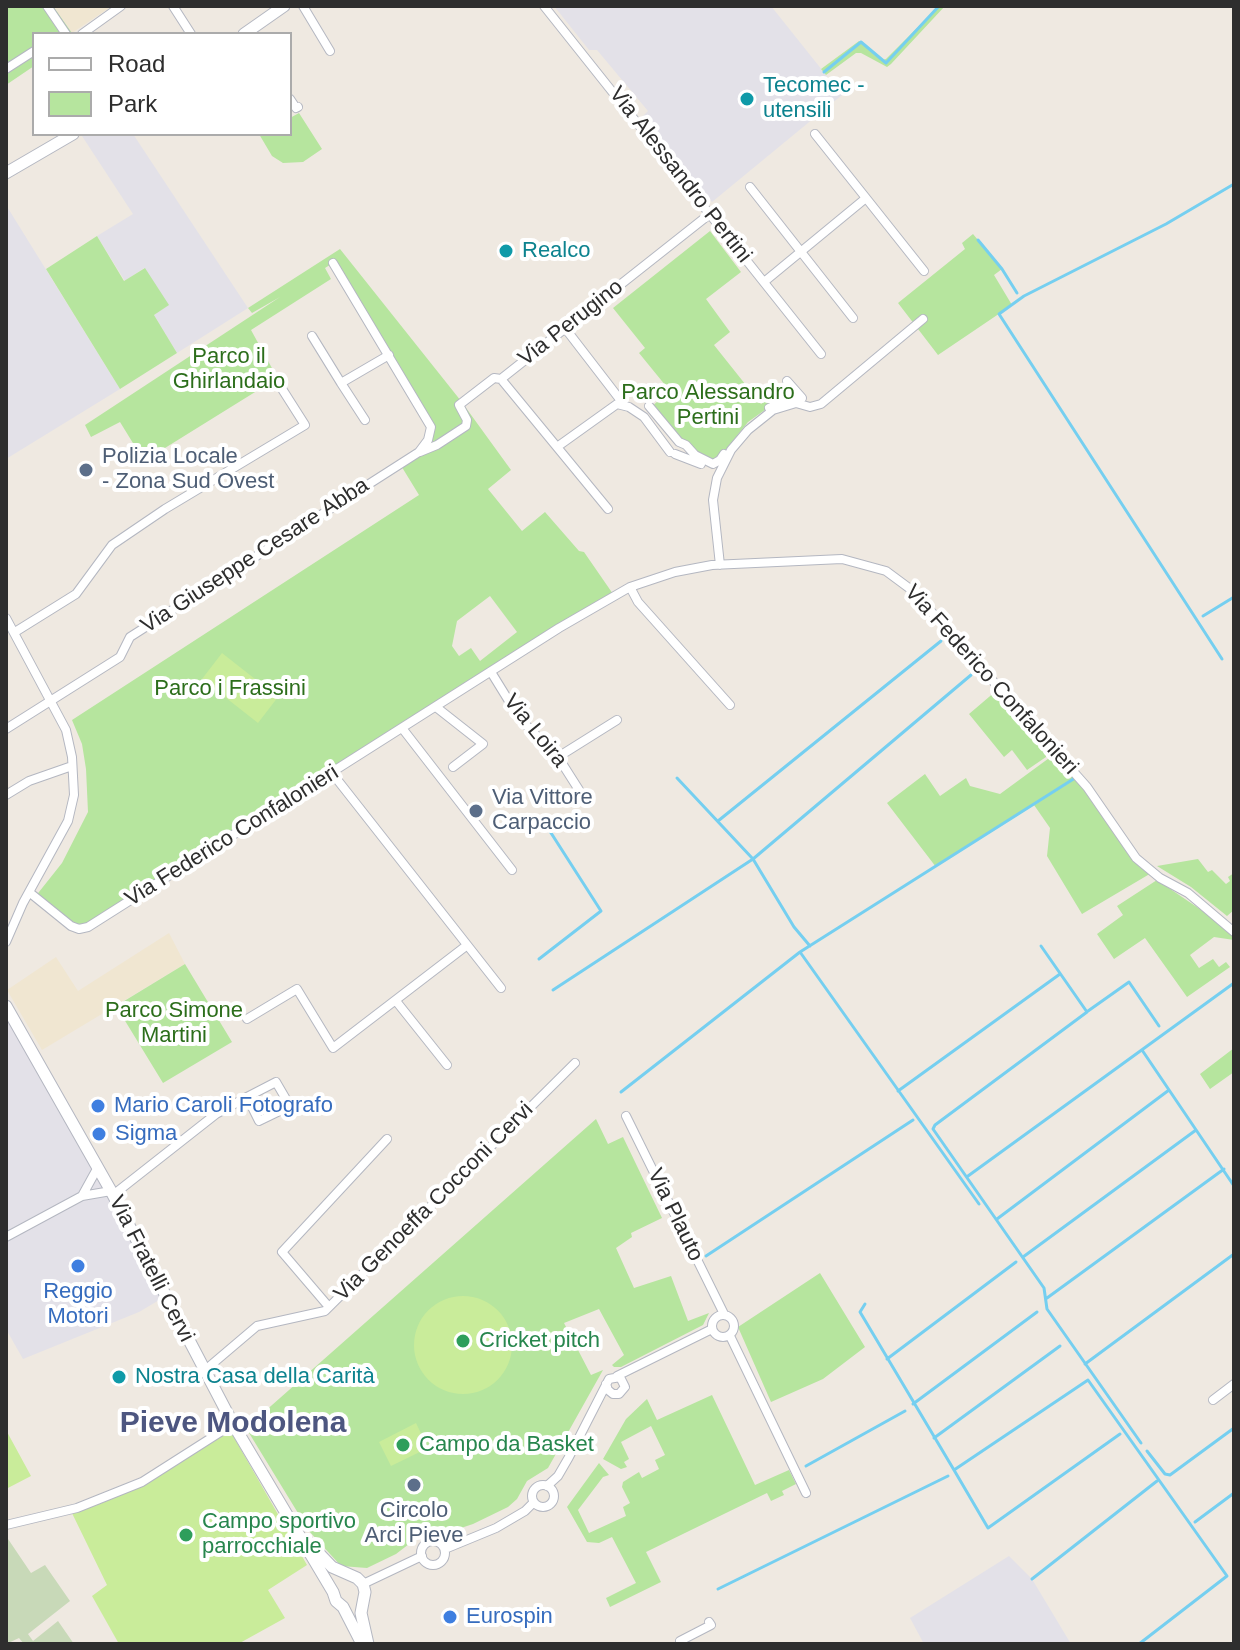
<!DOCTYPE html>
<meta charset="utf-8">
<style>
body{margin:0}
#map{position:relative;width:1240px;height:1650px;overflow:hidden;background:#efe9e1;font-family:Arial,sans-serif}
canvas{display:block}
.frame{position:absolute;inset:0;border:8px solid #2e2e2e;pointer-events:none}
.legend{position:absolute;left:32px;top:32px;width:260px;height:104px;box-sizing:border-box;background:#fff;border:2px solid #ababab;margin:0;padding:10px 14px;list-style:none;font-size:24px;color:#2e2e2e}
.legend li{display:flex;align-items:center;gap:16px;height:40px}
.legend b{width:40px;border:2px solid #ababab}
</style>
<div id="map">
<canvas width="1240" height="1650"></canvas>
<div class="frame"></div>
<ul class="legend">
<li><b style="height:10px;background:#fff"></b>Road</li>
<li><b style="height:22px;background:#b6e59e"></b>Park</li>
</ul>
</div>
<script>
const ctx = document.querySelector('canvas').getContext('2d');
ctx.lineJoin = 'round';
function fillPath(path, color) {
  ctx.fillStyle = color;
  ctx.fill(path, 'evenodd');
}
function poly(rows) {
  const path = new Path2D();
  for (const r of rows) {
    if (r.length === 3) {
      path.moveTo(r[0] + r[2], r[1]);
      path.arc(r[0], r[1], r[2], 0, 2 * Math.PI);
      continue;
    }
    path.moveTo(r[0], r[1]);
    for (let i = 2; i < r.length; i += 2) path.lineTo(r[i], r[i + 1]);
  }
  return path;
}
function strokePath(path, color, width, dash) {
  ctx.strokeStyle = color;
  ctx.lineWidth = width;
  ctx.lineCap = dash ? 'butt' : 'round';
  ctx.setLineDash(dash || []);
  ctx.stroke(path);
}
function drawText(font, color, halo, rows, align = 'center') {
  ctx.font = font + ' Arial,sans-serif';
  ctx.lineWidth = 8;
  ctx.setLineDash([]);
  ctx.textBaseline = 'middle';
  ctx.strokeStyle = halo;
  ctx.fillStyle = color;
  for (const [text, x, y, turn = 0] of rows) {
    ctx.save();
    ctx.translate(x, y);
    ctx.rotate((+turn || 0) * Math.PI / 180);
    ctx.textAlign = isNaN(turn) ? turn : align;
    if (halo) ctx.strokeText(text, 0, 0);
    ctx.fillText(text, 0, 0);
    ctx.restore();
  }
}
fillPath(poly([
 [554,6,771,6,842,95,712,202,643,116,648,111,597,50,589,50],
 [85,134,133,134,248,308,177,353,154,315,168,305,144,268,125,281,97,236,133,214,82,136],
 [6,205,120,389,6,459],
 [6,1006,166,1296,139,1312,23,1359,6,1329],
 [1009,1556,1032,1579,1071,1644,924,1644,910,1618]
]), '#e3e1e8');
fillPath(poly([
 [53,6,112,6,72,33],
 [169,933,185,964,42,1050,7,990,56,957,78,991]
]), '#f0e6d1');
fillPath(poly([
 [6,6,53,6,72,33,77,34,34,34,34,66,6,85],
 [939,6,945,6,891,64,887,67,861,53,856,53,826,75,821,69,859,41,882,60,886,59],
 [299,113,322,149,303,162,283,163,272,156,259,134,290,134,290,118],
 [710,231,741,272,706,299,730,332,714,345,761,404,789,384,801,398,769,407,748,422,715,463,679,441,651,407,670,391,639,353,645,348,613,308],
 [973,234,1002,269,994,275,1012,305,938,355,898,303,965,249,962,243],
 [97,236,124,281,145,268,169,305,154,315,177,353,120,389,46,269],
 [340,249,461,401,511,470,488,489,522,531,545,512,579,551,584,552,613,594,79,929,35,897,62,863,88,812,86,769,82,744,72,720,419,495,400,464,419,452,431,427,333,263,325,268,331,279,251,330,273,370,268,384,144,461,120,422,91,437,85,425,280,297,252,313,248,308],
 [490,596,517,632,480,661,471,648,459,656,452,646,457,621],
 [996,691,1046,749,1046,757,1027,770,1012,750,1004,757,969,714],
 [1056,753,1153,872,1082,914,1047,856,1050,828,1034,805,936,867,887,803,925,774,940,796,966,778,970,786,1000,794],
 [1198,859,1208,872,1212,870,1226,884,1230,881,1228,877,1234,873,1234,910,1227,916,1191,887,1157,866],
 [1157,880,1213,918,1234,937,1234,940,1214,937,1190,955,1199,968,1213,959,1219,967,1226,962,1230,967,1187,997,1145,938,1114,959,1097,934,1123,915,1117,906],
 [185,964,232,1042,163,1083,116,1006],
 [1234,1048,1234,1072,1210,1089,1200,1074],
 [596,1119,608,1144,623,1137,662,1218,631,1233,632,1237,616,1248,634,1288,671,1276,688,1321,709,1313,703,1325,621,1367,614,1367,612,1365,624,1355,599,1309,564,1323,591,1375,603,1370,548,1468,527,1481,517,1499,508,1507,473,1524,452,1531,426,1531,396,1554,367,1568,341,1566,309,1531,246,1428],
 [820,1273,865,1347,823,1379,771,1402,738,1327],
 [712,1395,755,1485,789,1470,796,1484,782,1491,784,1495,771,1501,767,1493,646,1552,661,1582,610,1607,606,1598,636,1583,612,1537,599,1543,587,1542,567,1507,599,1463,609,1475,603,1477,578,1510,589,1533,626,1516,623,1507,630,1503,622,1487,623,1482,639,1472,642,1478,659,1469,655,1460,665,1455,651,1426,621,1442,629,1459,624,1462,627,1467,621,1469,603,1459,626,1419,647,1399,657,1420]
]), '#b6e59e');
fillPath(poly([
 [6,1536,31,1573,45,1565,70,1601,28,1634,33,1641,58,1621,74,1644,24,1644,19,1638,6,1644]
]), '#c8d9b8');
fillPath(poly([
 [222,653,278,697,258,723,202,679],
 [463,1345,49],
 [416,1423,428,1448,391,1466,379,1442],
 [228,1427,307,1565,268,1590,285,1618,238,1644,119,1644,92,1596,107,1585,70,1509,142,1482],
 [6,1430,31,1476,6,1489]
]), '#c9ec9a');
strokePath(poly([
 [824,72,861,42,886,63,939,6],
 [978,240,1002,269,1017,293],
 [1203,616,1234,597],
 [1222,659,999,314,1024,296,1166,224,1234,184],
 [677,778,753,859,971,675],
 [718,821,941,641],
 [1041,946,1087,1012,935,1125,933,1129,1044,1288,1047,1309,1141,1443],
 [800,952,979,1204],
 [539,959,601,911,544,822],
 [553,990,753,859,794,927,810,946],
 [1088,1011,1129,982,1159,1026],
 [1142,1050,1234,1186],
 [898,1091,1060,974],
 [621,1092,800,952,1075,778],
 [968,1176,1234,983],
 [997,1219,1169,1090],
 [706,1256,913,1120],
 [1023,1257,1196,1130],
 [1047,1298,1224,1169],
 [865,1304,860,1312,863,1317,954,1470,1088,1380,1227,1576,1139,1644],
 [887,1359,1016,1262],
 [1085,1364,1234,1254],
 [913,1404,1037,1312],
 [934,1438,1060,1346],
 [1147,1451,1165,1474,1170,1475,1234,1428],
 [806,1466,905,1411],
 [954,1470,988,1528,1120,1434],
 [1195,1522,1234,1493],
 [1032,1579,1157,1481],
 [718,1589,948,1476]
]), '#75cff0', 3);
const street = poly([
 [47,6,66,34],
 [173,6,191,34],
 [303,6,330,51],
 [544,6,821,354],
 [82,34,121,6],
 [6,69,34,51],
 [290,99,296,108,298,107],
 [815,134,866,198],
 [750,187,853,318],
 [764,282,866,198,924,271],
 [568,332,625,406],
 [312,336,341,383],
 [649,406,679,442,686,445,695,455,713,464,720,460,724,454],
 [769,408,792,398,802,398,787,381],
 [365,420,341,383,389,355],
 [557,447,617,404,629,407,644,417,670,452],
 [420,452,437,445,466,426,467,420,459,405,494,378,501,379],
 [675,454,701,464],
 [608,509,501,379,711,213],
 [720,565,713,500,717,478,731,450,748,430,773,410,796,403,810,407,821,404,923,319],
 [630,587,638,602,730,705],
 [6,618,66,730,72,757,74,795,68,821,23,903,6,942],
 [15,632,76,594,112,545,165,509,305,425,277,381],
 [491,672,520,719,558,757,579,790],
 [436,707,483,744,453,767],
 [402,728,512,870],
 [6,729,120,657,130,637,419,452,428,440,431,427,333,263],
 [558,757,617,720],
 [332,773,501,988],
 [6,795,29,781,72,766],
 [29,892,71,926,79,929,88,927,559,628,630,587,675,572,712,565,842,559,886,571,913,591,1087,787,1136,858,1160,878,1188,893,1234,932],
 [396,1001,447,1065],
 [247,1019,297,989,333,1048,466,946],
 [626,1116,724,1314],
 [113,1195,216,1114,247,1097,276,1082,290,1106,259,1121,247,1097],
 [82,1196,98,1167],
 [6,1237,82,1196,111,1191],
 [329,1307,282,1252,387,1139],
 [723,1326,11],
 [730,1336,806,1493],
 [204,1371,257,1326,325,1311,575,1063],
 [617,1376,712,1329],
 [1213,1400,1234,1384],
 [543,1496,11],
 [547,1486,558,1476,569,1457,609,1379,620,1377,625,1387,619,1394,613,1394,608,1390,606,1384],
 [6,1525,77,1508,142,1482,233,1424],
 [433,1553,12],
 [445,1549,496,1528,525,1511,534,1502],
 [363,1584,422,1556],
 [680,1641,711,1625,709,1622]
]);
const secondary = poly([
 [244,34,284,6],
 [6,173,73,134],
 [6,1006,111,1191,233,1424,333,1592,336,1601,343,1607,362,1644],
 [308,1542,332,1567,357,1578,363,1584,365,1592,361,1613,368,1644]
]);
strokePath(street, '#b4b7c1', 10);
strokePath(secondary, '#b4b7c1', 13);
strokePath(street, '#fff', 8);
strokePath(secondary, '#fff', 11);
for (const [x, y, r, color] of [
 [747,99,8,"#0f9aa8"],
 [506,251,8,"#0f9aa8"],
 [86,470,8,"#5c6f8a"],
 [476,811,8,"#5c6f8a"],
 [98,1106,8,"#3f7fe0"],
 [99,1134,8,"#3f7fe0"],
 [78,1266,8,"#3f7fe0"],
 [463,1341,8,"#2e9e5b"],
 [119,1377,8,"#0f9aa8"],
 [403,1445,8,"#2e9e5b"],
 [414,1485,8,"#5c6f8a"],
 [186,1535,8,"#2e9e5b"],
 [450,1617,8,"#3f7fe0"]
]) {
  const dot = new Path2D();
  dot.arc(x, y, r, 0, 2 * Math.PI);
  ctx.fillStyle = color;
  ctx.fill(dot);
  strokePath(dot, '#fff', 3);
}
drawText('22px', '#0d838f', '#fff', [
 ["Tecomec -",763,86],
 ["utensili",763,111],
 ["Realco",522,251],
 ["Nostra Casa della Carità",135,1377]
], 'left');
drawText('22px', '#2e2e2e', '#fff', [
 ["Via Alessandro Pertini",680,175,52],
 ["Via Perugino",571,323,-38],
 ["Via Giuseppe Cesare Abba",255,556,-33],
 ["Via Federico Confalonieri",991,680,48],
 ["Via Loira",535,731,51],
 ["Via Federico Confalonieri",232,836,-32],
 ["Via Genoeffa Cocconi Cervi",434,1202,-45],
 ["Via Plauto",675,1215,64],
 ["Via Fratelli Cervi",151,1269,63]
]);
drawText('22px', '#2c6e1b', '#fff', [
 ["Parco il",229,357],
 ["Ghirlandaio",229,382],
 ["Parco Alessandro",708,393],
 ["Pertini",708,418],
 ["Parco i Frassini",230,689],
 ["Parco Simone",174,1011],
 ["Martini",174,1036]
]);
drawText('22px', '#4e5e75', '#fff', [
 ["Polizia Locale",102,457],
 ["- Zona Sud Ovest",102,482],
 ["Via Vittore",492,798],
 ["Carpaccio",492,823],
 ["Circolo",414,1511,"center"],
 ["Arci Pieve",414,1536,"center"]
], 'left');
drawText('22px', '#366cbe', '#fff', [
 ["Mario Caroli Fotografo",114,1106],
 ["Sigma",115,1134],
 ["Reggio",78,1292,"center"],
 ["Motori",78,1317,"center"],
 ["Eurospin",466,1617]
], 'left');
drawText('22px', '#27864d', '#fff', [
 ["Cricket pitch",479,1341],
 ["Campo da Basket",419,1445],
 ["Campo sportivo",202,1522],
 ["parrocchiale",202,1547]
], 'left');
drawText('bold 30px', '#4d5680', '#fff', [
 ["Pieve Modolena",233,1424]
]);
</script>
